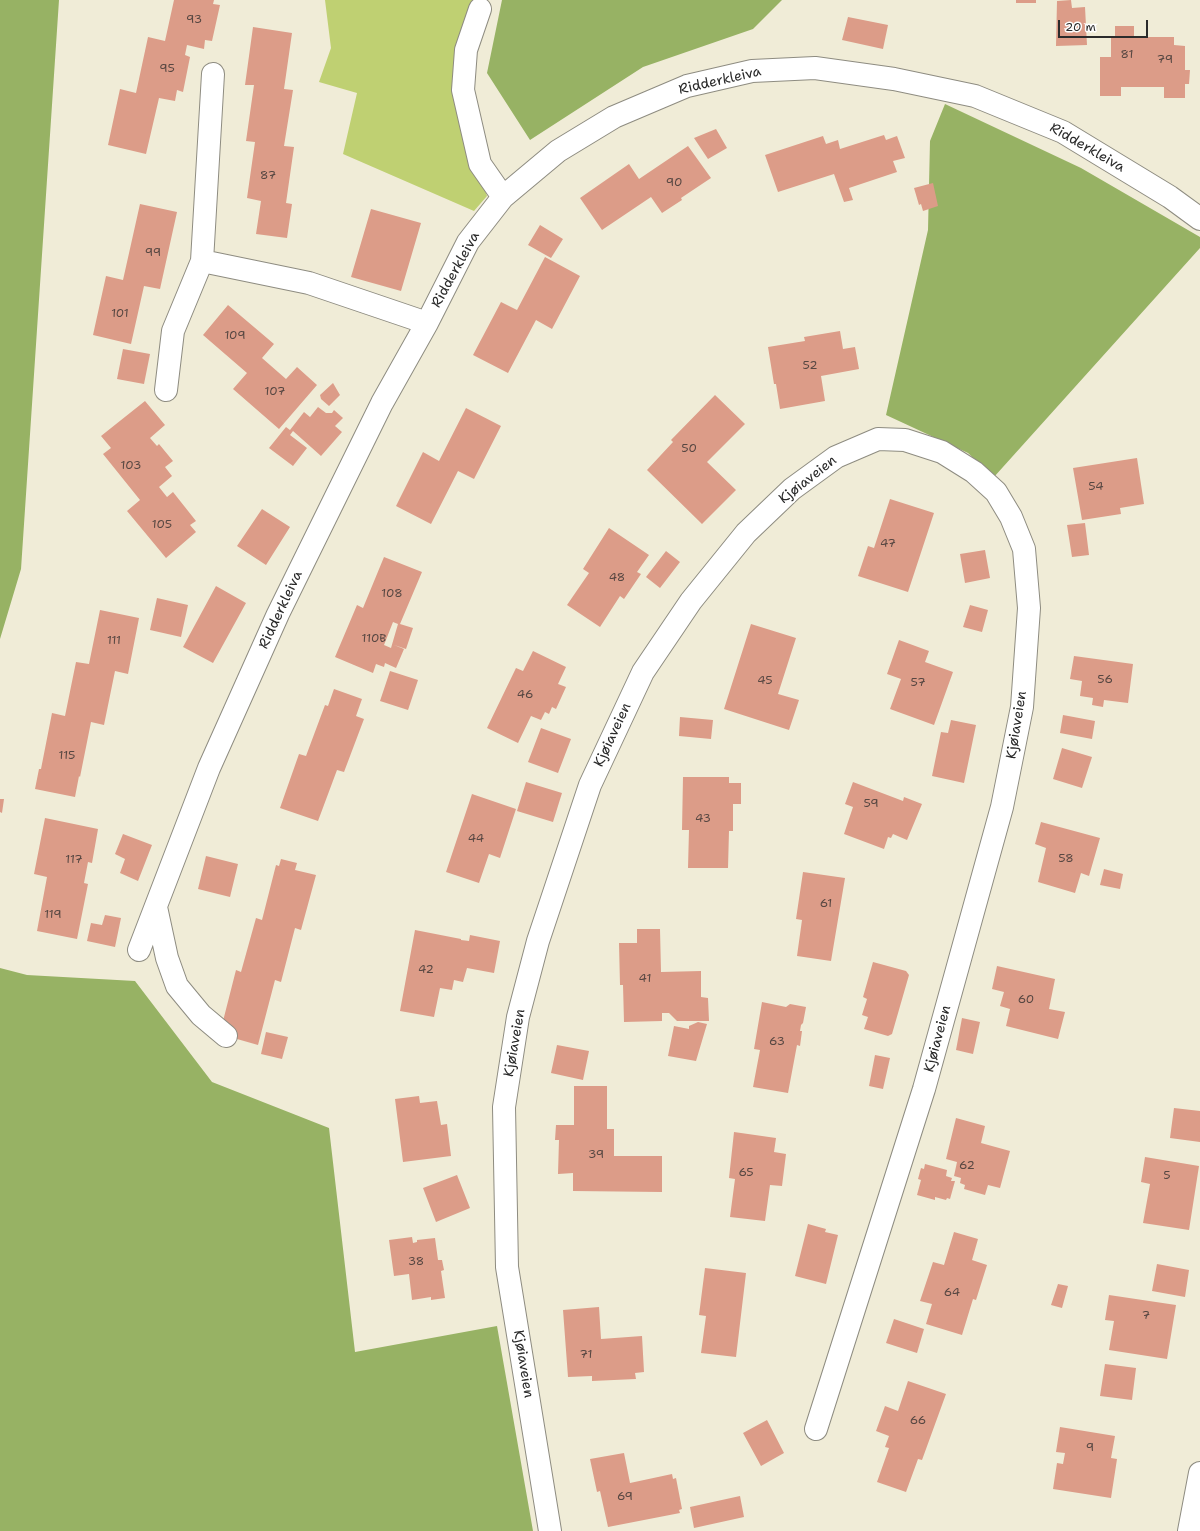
<!DOCTYPE html>
<meta charset="utf-8">
<style>
body{margin:0}
#map{position:relative;width:1200px;height:1531px;overflow:hidden;background:#f0ecd7;font-family:"Shantell Sans",sans-serif}
canvas{display:block}
.scale{position:absolute;left:1058px;top:20px;width:90px;height:18px;box-sizing:border-box;border:2px solid #2b2b2b;border-top:0;padding-left:5px;font-size:12px;line-height:14px;white-space:nowrap;color:#2b2b2b;-webkit-text-stroke:3px #fff;paint-order:stroke}
</style>
<div id="map">
<canvas width="1200" height="1531"></canvas>
<div class="scale">20 m</div>
</div>
<script>
const ctx = document.querySelector('canvas').getContext('2d');
ctx.lineJoin = 'round';
function fillPath(path, color) {
  ctx.fillStyle = color;
  ctx.fill(path, 'evenodd');
}
function poly(rows) {
  const path = new Path2D();
  for (const r of rows) {
    path.moveTo(r[0], r[1]);
    for (let i = 2; i < r.length; i += 2) path.lineTo(r[i], r[i + 1]);
  }
  return path;
}
function strokePath(path, color, width, dash) {
  ctx.strokeStyle = color;
  ctx.lineWidth = width;
  ctx.lineCap = dash ? 'butt' : 'round';
  ctx.setLineDash(dash || []);
  ctx.stroke(path);
}
function drawText(font, color, halo, rows, align = 'center') {
  ctx.font = font + ' "Shantell Sans",sans-serif';
  ctx.lineWidth = 3.5;
  ctx.setLineDash([]);
  ctx.textBaseline = 'middle';
  ctx.strokeStyle = halo;
  ctx.fillStyle = color;
  for (const [text, x, y, turn = 0] of rows) {
    ctx.save();
    ctx.translate(x, y);
    ctx.rotate((+turn || 0) * Math.PI / 180);
    ctx.textAlign = isNaN(turn) ? turn : align;
    if (halo) ctx.strokeText(text, 0, 0);
    ctx.fillText(text, 0, 0);
    ctx.restore();
  }
}
fillPath(poly([
 [325,0,483,0,457,106,487,196,474,211,343,154,357,93,319,82,331,48]
]), '#bfd072');
fillPath(poly([
 [0,0,59,0,21,569,0,639],
 [502,0,782,0,753,29,643,67,530,140,487,73],
 [945,104,1081,168,1200,237,1200,248,994,477,968,453,886,415,928,230,930,141],
 [0,968,27,975,135,981,212,1082,329,1128,355,1352,497,1326,533,1531,0,1531]
]), '#97b264');
fillPath(poly([
 [174,0,214,0,213,4,220,5,212,41,205,40,204,49,187,45,185,55,190,57,183,92,177,90,175,101,159,98,146,154,108,145,120,89,136,93,148,37,165,41],
 [1016,0,1036,0,1036,3,1016,3],
 [1071,0,1072,8,1085,7,1087,45,1056,46,1057,1],
 [848,17,888,25,883,49,842,40],
 [1115,26,1134,26,1134,37,1174,37,1174,45,1185,46,1185,70,1190,70,1189,84,1185,84,1185,98,1164,98,1164,87,1121,87,1121,96,1100,96,1100,57,1111,57,1111,37,1115,37],
 [253,27,292,33,284,89,293,90,284,146,294,147,286,203,292,204,287,238,256,234,261,201,247,198,255,142,246,141,254,85,245,85],
 [716,129,727,148,708,159,694,138],
 [884,135,886,140,897,136,905,158,893,161,897,172,849,188,853,200,844,202,834,174,778,192,765,155,823,136,826,144,838,140,840,149],
 [688,146,711,178,681,198,682,200,662,213,651,197,602,230,580,198,629,164,639,179],
 [933,183,938,206,923,211,921,204,919,205,914,188],
 [140,204,177,212,160,289,144,286,131,344,93,335,106,276,123,280],
 [371,209,421,223,401,291,351,277],
 [540,225,563,239,551,258,528,245],
 [545,257,580,276,552,329,536,320,508,373,473,355,501,302,517,310],
 [228,305,274,344,262,358,286,379,297,367,317,385,279,429,233,389,247,373,203,335],
 [840,331,843,349,855,347,859,369,821,376,825,401,780,409,776,384,774,384,768,347,805,341,804,337],
 [123,349,150,354,144,384,117,379],
 [333,383,340,395,329,406,321,399,320,395],
 [715,395,745,424,707,462,736,490,702,524,647,470,673,442,671,440],
 [145,401,165,425,150,438,157,446,159,444,173,461,165,467,172,476,159,487,167,497,173,492,196,521,190,525,196,532,166,558,127,511,140,500,103,454,111,448,101,436],
 [318,407,326,413,332,413,334,410,343,418,335,426,342,432,321,456,293,431,290,435,307,448,293,466,269,448,286,427,290,430,304,412,310,417],
 [466,408,501,426,474,479,458,471,431,524,396,506,423,452,439,461],
 [1137,458,1144,504,1120,508,1121,514,1082,520,1073,468],
 [890,499,934,513,908,592,858,576,868,546,874,548],
 [262,509,290,527,266,565,237,546],
 [1085,523,1089,555,1072,557,1067,525],
 [609,528,649,555,637,572,641,574,624,599,620,596,600,627,567,605,589,573,583,569],
 [985,550,990,578,965,583,960,554],
 [666,551,680,562,660,588,646,577],
 [384,557,422,572,400,624,413,628,406,649,394,645,404,649,396,668,385,663,384,667,376,664,373,673,335,657,357,605,363,608],
 [393,622,398,624,391,648,384,645],
 [216,586,246,603,213,663,183,647],
 [157,598,188,605,181,637,150,630],
 [970,605,988,610,982,632,963,627],
 [100,610,139,618,128,674,115,671,104,725,91,722,80,777,79,776,75,797,35,789,39,769,41,769,52,713,65,716,76,662,89,664],
 [751,624,796,638,778,694,799,700,789,730,724,709],
 [899,640,929,651,925,662,953,672,934,725,890,709,901,679,887,674],
 [533,651,566,667,558,684,566,687,556,709,552,707,549,714,545,712,541,720,531,716,518,743,487,728,516,668,523,671],
 [1074,656,1133,664,1128,703,1104,700,1103,707,1092,705,1093,698,1080,696,1082,681,1070,679],
 [390,671,418,680,408,710,380,701],
 [334,689,362,699,356,716,364,719,344,772,337,770,318,821,280,808,299,754,306,756,325,705,328,706],
 [1063,715,1095,721,1092,739,1060,733],
 [680,717,713,720,711,739,679,736],
 [951,720,976,725,964,783,932,776,941,732,948,733],
 [541,728,571,739,558,773,528,762],
 [1062,748,1092,757,1082,788,1053,779],
 [683,777,729,777,729,783,741,783,741,804,733,804,733,831,729,831,728,868,688,868,689,830,682,830],
 [526,782,562,793,553,822,517,811],
 [853,782,903,801,904,797,922,804,907,840,893,834,891,838,888,837,884,849,844,834,853,807,845,804],
 [472,794,516,809,500,858,489,854,479,883,446,872],
 [0,799,4,799,2,813,0,812],
 [45,818,98,829,92,863,88,862,84,883,88,884,77,939,37,931,47,877,34,874],
 [1041,822,1100,838,1089,876,1081,873,1075,893,1038,882,1046,848,1035,844],
 [123,834,152,845,138,881,120,873,125,859,115,854],
 [206,856,238,864,230,897,198,889],
 [281,859,297,863,295,870,316,875,301,930,295,928,281,982,275,980,258,1045,230,1037,222,1025,236,970,241,972,256,918,262,920,276,865,279,866],
 [1104,869,1123,874,1120,889,1100,885],
 [803,872,845,878,831,961,797,956,802,920,796,919],
 [105,915,121,918,115,947,87,941,91,923,102,925],
 [637,929,660,929,661,972,701,971,701,997,708,998,709,1021,677,1021,669,1013,662,1013,662,1021,624,1022,623,985,620,985,619,943,637,943],
 [415,930,461,939,461,940,469,941,470,935,500,941,494,973,467,968,463,982,454,980,452,990,440,988,434,1017,400,1011],
 [873,962,906,971,909,975,892,1034,888,1036,864,1029,868,1017,862,1015,867,999,863,997],
 [997,966,1055,979,1049,1009,1065,1012,1058,1039,1006,1026,1010,1009,1000,1006,1004,992,992,989],
 [762,1002,786,1007,790,1004,806,1007,803,1023,801,1025,800,1031,802,1031,800,1046,797,1045,788,1093,753,1087,760,1050,754,1049],
 [962,1018,980,1022,973,1054,956,1050],
 [698,1022,707,1024,696,1061,668,1056,674,1026,689,1029,689,1026],
 [266,1032,288,1037,282,1059,261,1054],
 [557,1045,589,1051,583,1080,551,1073],
 [875,1055,890,1058,883,1089,869,1086],
 [574,1086,607,1086,607,1129,614,1129,614,1156,662,1156,662,1192,573,1191,573,1173,558,1174,559,1140,555,1140,556,1125,574,1125],
 [419,1096,420,1103,437,1101,441,1125,447,1124,451,1156,403,1162,395,1099],
 [1174,1108,1200,1111,1200,1142,1170,1138],
 [956,1118,985,1126,981,1143,1010,1151,1000,1188,988,1185,985,1195,964,1189,965,1185,960,1183,961,1178,954,1176,957,1162,946,1159],
 [734,1132,776,1138,774,1152,786,1154,782,1186,770,1185,765,1221,730,1217,735,1179,729,1178],
 [1145,1157,1199,1166,1189,1230,1143,1223,1150,1184,1141,1182],
 [925,1164,947,1170,946,1176,952,1178,951,1181,955,1181,950,1199,947,1198,946,1200,935,1197,935,1200,917,1195,921,1180,918,1179,921,1168,924,1169],
 [457,1175,470,1208,436,1222,423,1188],
 [808,1224,826,1229,825,1232,838,1235,826,1284,795,1276],
 [954,1232,978,1239,972,1260,987,1265,976,1300,973,1299,962,1335,926,1324,932,1304,920,1301,933,1262,944,1265],
 [412,1237,413,1243,417,1242,417,1240,435,1238,438,1260,442,1260,444,1270,441,1271,445,1298,431,1300,431,1297,412,1300,409,1274,394,1276,389,1240],
 [1157,1264,1189,1270,1185,1297,1152,1291],
 [705,1268,746,1273,736,1357,701,1353,706,1316,699,1315],
 [1058,1284,1068,1286,1062,1308,1051,1305],
 [1109,1295,1176,1305,1167,1359,1109,1350,1114,1321,1105,1320],
 [599,1307,601,1339,642,1336,644,1372,635,1373,636,1379,592,1381,592,1376,568,1377,563,1310],
 [894,1319,924,1329,917,1353,886,1343],
 [1105,1364,1136,1368,1132,1400,1100,1396],
 [908,1381,946,1394,922,1460,918,1459,906,1492,877,1482,889,1448,885,1447,889,1436,876,1431,885,1406,898,1411],
 [767,1420,784,1453,761,1466,743,1433],
 [1060,1427,1115,1436,1111,1458,1117,1459,1111,1498,1053,1489,1057,1463,1063,1464,1065,1453,1056,1452],
 [624,1453,630,1483,672,1474,673,1479,676,1478,682,1509,679,1510,680,1513,608,1527,600,1491,597,1492,590,1459],
 [740,1496,744,1517,694,1528,690,1507]
]), '#dc9c88');
const minor = poly([
 [480,9,466,50,463,90,480,164,503,197],
 [202,261,309,283,427,323],
 [166,390,173,331,202,261,213,74],
 [156,907,167,958,177,986,201,1015,226,1036],
 [139,950,209,768,278,614,382,403,427,323,468,242,503,197,558,151,614,117,687,86,752,71,815,68,894,79,975,96,1063,132,1170,197,1200,219],
 [550,1531,507,1267,504,1107,518,1017,538,941,590,785,643,672,691,601,746,533,792,489,836,457,878,439,905,440,942,452,974,472,996,492,1011,517,1024,549,1029,608,1022,707,1002,807,924,1089,816,1429],
 [1189,1531,1200,1473]
]);
strokePath(minor, '#8e8c81', 24);
strokePath(minor, '#fff', 22);
drawText('12px', '#574742', null, [
 ["93",194,20],
 ["81",1127,55],
 ["79",1165,60],
 ["95",167,69],
 ["87",268,176],
 ["90",674,183],
 ["99",153,253],
 ["101",120,314],
 ["109",235,336],
 ["52",810,366],
 ["107",275,392],
 ["50",689,449],
 ["103",131,466],
 ["54",1096,487],
 ["105",162,525],
 ["47",888,544],
 ["48",617,578],
 ["108",392,594],
 ["110B",374,639],
 ["111",114,641],
 ["56",1105,680],
 ["45",765,681],
 ["57",918,683],
 ["46",525,695],
 ["115",67,756],
 ["59",871,804],
 ["43",703,819],
 ["44",476,839],
 ["58",1066,859],
 ["117",74,860],
 ["61",826,904],
 ["119",53,915],
 ["42",426,970],
 ["41",645,979],
 ["60",1026,1000],
 ["63",777,1042],
 ["39",596,1155],
 ["62",967,1166],
 ["65",746,1173],
 ["5",1167,1176],
 ["38",416,1262],
 ["64",952,1293],
 ["7",1146,1316],
 ["71",586,1355],
 ["66",918,1421],
 ["9",1090,1448],
 ["69",625,1497]
]);
drawText('14px', '#2b2b2b', '#fff', [
 ["Ridderkleiva",720,81,-13],
 ["Ridderkleiva",1087,148,30],
 ["Ridderkleiva",456,270,-61],
 ["Kjøiaveien",808,480,-38],
 ["Ridderkleiva",281,610,-65],
 ["Kjøiaveien",1017,725,-81],
 ["Kjøiaveien",613,735,-65],
 ["Kjøiaveien",938,1039,-75],
 ["Kjøiaveien",515,1043,-80],
 ["Kjøiaveien",523,1364,81]
]);
</script>
